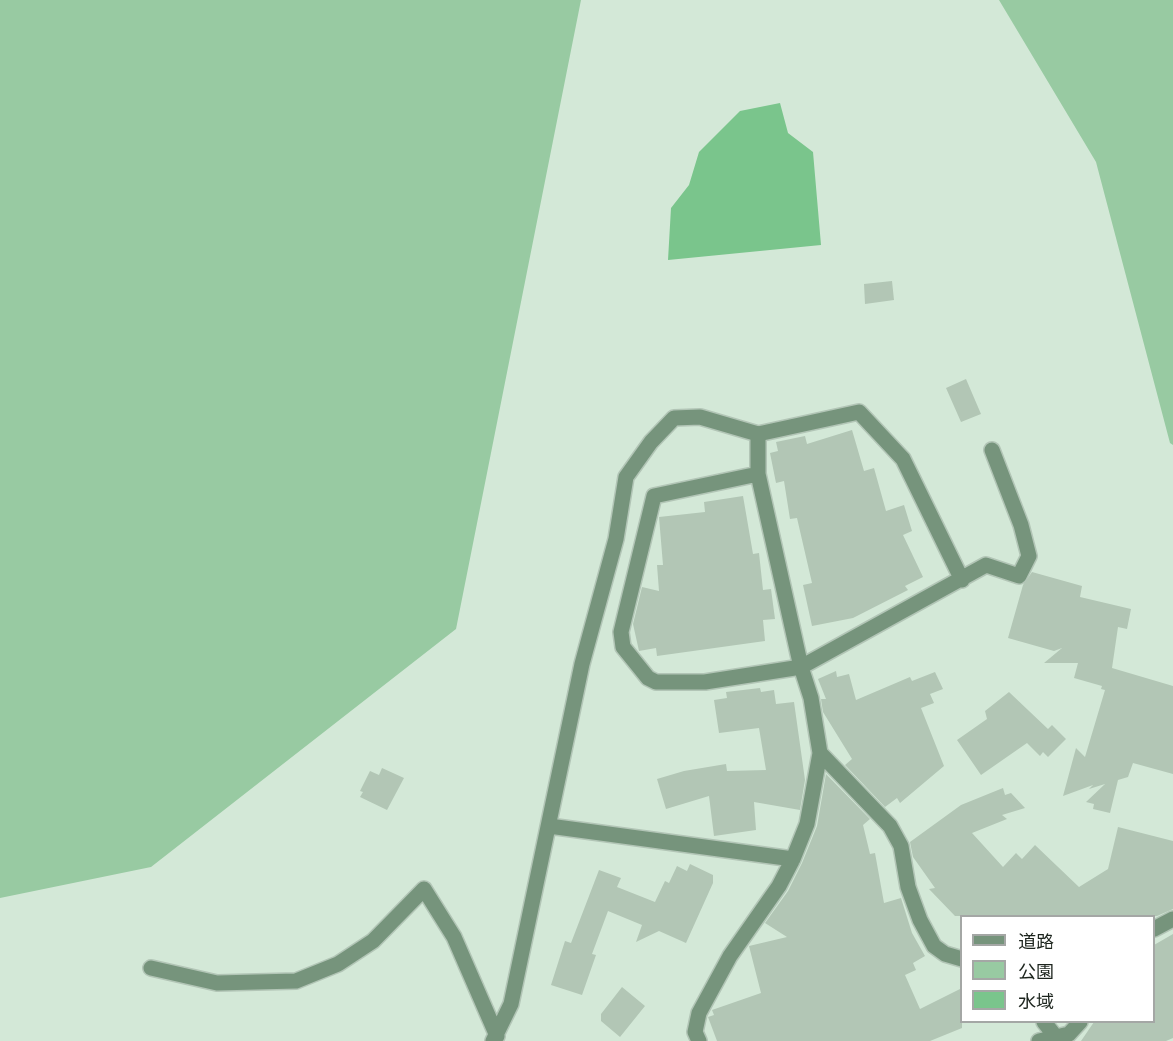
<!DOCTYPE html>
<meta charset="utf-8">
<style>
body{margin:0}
#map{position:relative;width:1173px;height:1041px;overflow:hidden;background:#d3e8d7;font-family:"Asap Condensed","Noto Sans JP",sans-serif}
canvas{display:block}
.legend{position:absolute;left:960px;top:915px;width:195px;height:108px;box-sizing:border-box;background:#fff;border:2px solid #a4a7a5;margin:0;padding:8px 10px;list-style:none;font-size:18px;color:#1c241d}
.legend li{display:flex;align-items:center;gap:12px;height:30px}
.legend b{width:30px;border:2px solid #a4a7a5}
</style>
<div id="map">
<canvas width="1173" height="1041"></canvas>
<ul class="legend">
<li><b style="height:8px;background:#76947c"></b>道路</li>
<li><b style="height:16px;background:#98caa2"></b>公園</li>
<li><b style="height:16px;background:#7ac58c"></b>水域</li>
</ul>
</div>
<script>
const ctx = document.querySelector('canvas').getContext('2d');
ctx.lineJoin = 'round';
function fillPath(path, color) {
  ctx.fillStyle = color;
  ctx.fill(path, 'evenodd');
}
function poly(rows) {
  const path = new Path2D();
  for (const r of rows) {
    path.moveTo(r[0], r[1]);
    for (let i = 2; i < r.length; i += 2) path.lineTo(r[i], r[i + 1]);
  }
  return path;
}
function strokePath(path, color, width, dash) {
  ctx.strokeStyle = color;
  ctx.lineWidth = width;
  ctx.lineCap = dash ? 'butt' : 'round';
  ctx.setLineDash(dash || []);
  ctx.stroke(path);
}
fillPath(poly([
 [0,0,581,0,456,629,151,867,0,898],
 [999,0,1173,0,1173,445,1170,443,1096,162]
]), '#98caa2');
fillPath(poly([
 [780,103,788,133,813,152,821,245,668,260,671,208,689,185,699,152,740,111]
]), '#7ac58c');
fillPath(poly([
 [892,281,894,300,865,304,864,284],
 [966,379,981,414,961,422,946,388],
 [852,430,864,471,874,468,886,511,904,505,912,531,903,535,923,577,905,586,908,590,853,618,812,626,803,585,812,583,797,518,790,519,784,481,776,483,770,453,778,451,776,442,805,436,807,444],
 [743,496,753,554,759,553,763,590,771,589,775,619,763,620,765,641,657,656,656,648,639,651,633,624,642,587,659,591,657,565,663,565,659,517,705,512,704,502],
 [1032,572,1082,586,1080,597,1131,609,1127,629,1118,627,1112,668,1173,686,1173,774,1133,763,1128,777,1118,780,1110,813,1093,809,1094,804,1086,802,1105,784,1089,789,1093,785,1063,796,1076,748,1085,757,1105,690,1101,689,1102,686,1074,678,1078,663,1044,663,1062,648,1054,651,1008,638,1023,585],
 [836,671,837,677,849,674,856,700,910,677,912,681,935,672,943,689,930,694,934,703,921,708,944,766,900,803,897,798,885,807,845,765,852,759,823,712,821,699,826,699,818,679],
 [760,688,761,692,774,690,776,704,794,702,805,780,800,810,754,802,756,830,714,836,709,796,666,809,657,779,684,771,726,764,727,771,766,770,759,728,719,733,714,700,727,698,726,692],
 [1009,692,1048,729,1052,725,1066,739,1048,757,1043,752,1040,756,1027,743,981,775,957,740,987,719,985,711],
 [382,768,404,778,387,810,360,797,363,792,360,791,370,771,379,775],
 [826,774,870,819,863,825,870,854,875,853,884,903,901,898,912,933,925,956,913,963,916,970,905,975,920,1009,962,988,962,1028,930,1041,717,1041,708,1017,714,1015,712,1010,761,993,749,946,787,937,765,923,788,891,802,863,817,826],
 [1003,788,1005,795,1011,793,1025,808,1002,815,1007,819,972,833,1003,867,1016,853,1022,859,1035,845,1079,887,1108,869,1118,827,1173,841,1173,909,1157,916,955,916,929,889,935,888,913,857,910,842,961,805],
 [690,864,713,875,713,883,686,943,659,931,636,942,642,925,608,911,592,954,596,955,582,995,551,985,565,941,571,943,599,870,621,878,617,887,655,902,665,881,669,883,677,866,687,871],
 [1173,934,1173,1038,1166,1041,1081,1041,1094,1022,1154,1022,1154,945],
 [622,987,645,1006,620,1037,601,1021,601,1014]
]), '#b2c6b5');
const minor = poly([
 [758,434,758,474,801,667,811,698,820,753,890,826,901,846,908,887,920,920,934,946,945,954,962,959],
 [758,474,654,496,621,632,623,647,648,678,656,682,705,682,801,667,986,565,1019,576,1029,556,1021,525,992,450],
 [549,826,793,859],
 [1154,929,1173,919],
 [151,968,217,983,296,981,338,964,373,941,424,889,454,937,497,1036],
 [1044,1022,1059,1041],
 [493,1041,511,1004,582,664,616,539,626,477,651,442,674,418,700,417,758,434,859,412,903,459,962,580],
 [699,1041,695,1032,699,1013,730,956,779,886,793,859,807,824,820,753],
 [1039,1041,1069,1034,1080,1022]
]);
strokePath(minor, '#b2c5b6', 18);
strokePath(minor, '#76947c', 15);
</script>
